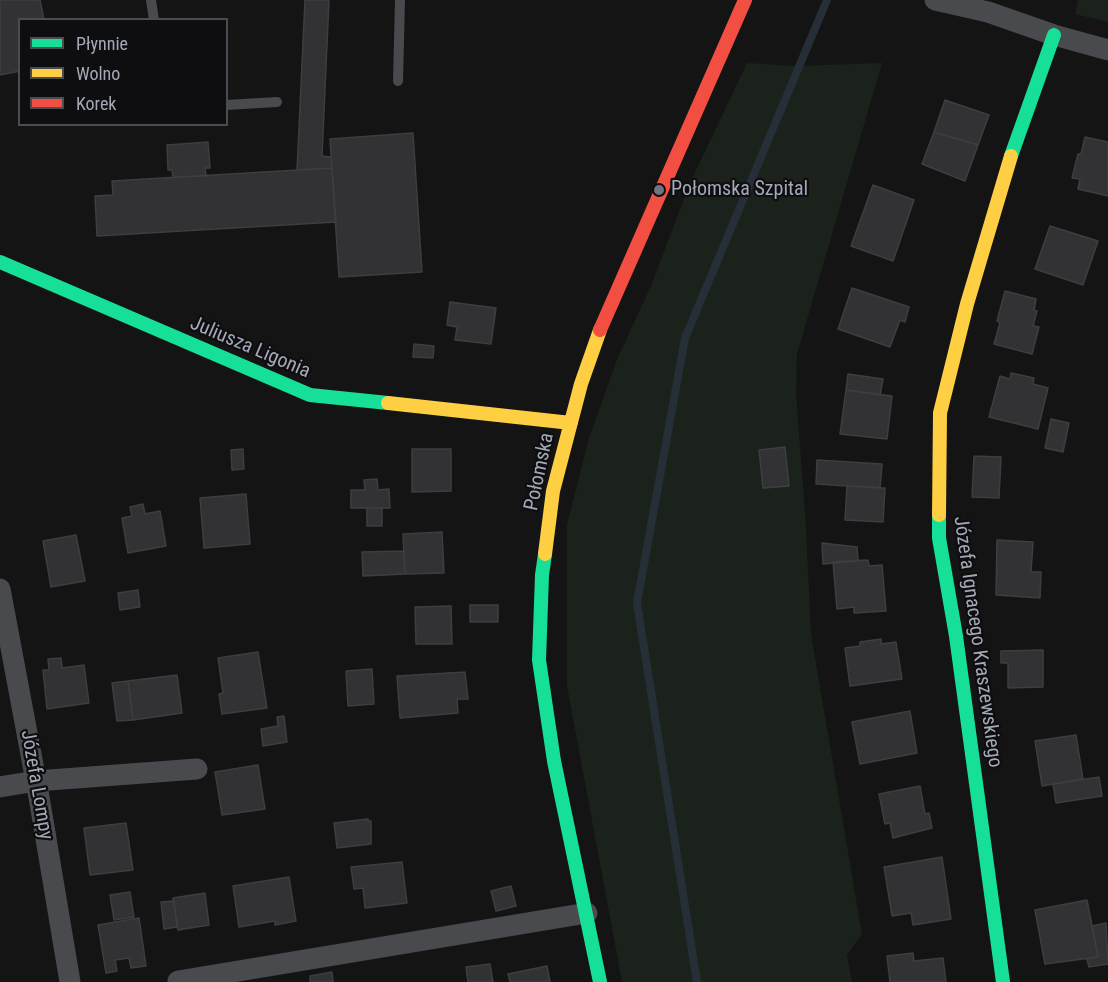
<!DOCTYPE html>
<meta charset="utf-8">
<style>
body{margin:0}
#map{position:relative;width:1108px;height:982px;overflow:hidden;background:#141414;font-family:"Roboto Condensed",sans-serif}
canvas{display:block}
.legend{position:absolute;left:18px;top:18px;width:210px;height:108px;box-sizing:border-box;background:#0e0e10;border:2px solid #4a4c53;margin:0;padding:8px 10px;list-style:none;font-size:18px;color:#a4a9b7}
.legend li{display:flex;align-items:center;gap:12px;height:30px}
.legend b{width:30px;border:2px solid #4a4c53}
</style>
<div id="map">
<canvas width="1108" height="982"></canvas>
<ul class="legend">
<li><b style="height:8px;background:#16e098"></b>Płynnie</li>
<li><b style="height:8px;background:#ffcf43"></b>Wolno</li>
<li><b style="height:8px;background:#f24e42"></b>Korek</li>
</ul>
</div>
<script>
const ctx = document.querySelector('canvas').getContext('2d');
ctx.lineJoin = 'round';
function fillPath(path, color) {
  ctx.fillStyle = color;
  ctx.fill(path, 'evenodd');
}
function poly(rows) {
  const path = new Path2D();
  for (const r of rows) {
    path.moveTo(r[0], r[1]);
    for (let i = 2; i < r.length; i += 2) path.lineTo(r[i], r[i + 1]);
  }
  return path;
}
function strokePath(path, color, width, dash) {
  ctx.strokeStyle = color;
  ctx.lineWidth = width;
  ctx.lineCap = dash ? 'butt' : 'round';
  ctx.setLineDash(dash || []);
  ctx.stroke(path);
}
function drawText(font, color, halo, rows, align = 'center') {
  ctx.font = font + ' "Roboto Condensed",sans-serif';
  ctx.lineWidth = 4.5;
  ctx.setLineDash([]);
  ctx.textBaseline = 'middle';
  ctx.strokeStyle = halo;
  ctx.fillStyle = color;
  for (const [text, x, y, turn = 0] of rows) {
    ctx.save();
    ctx.translate(x, y);
    ctx.rotate((+turn || 0) * Math.PI / 180);
    ctx.textAlign = isNaN(turn) ? turn : align;
    if (halo) ctx.strokeText(text, 0, 0);
    ctx.fillText(text, 0, 0);
    ctx.restore();
  }
}
fillPath(poly([
 [1078,0,1108,0,1108,22,1075,14],
 [747,63,794,66,882,63,797,354,796,393,806,527,811,634,862,934,847,955,852,982,622,982,567,686,567,524,589,438,618,357,651,286,690,183]
]), '#1a221b');
strokePath(poly([
 [697,982,637,603,685,338,827,0]
]), '#262f37', 8);
const building = poly([
 [0,0,40,0,44,20,20,20,20,71,0,75,0,0],
 [305,0,329,0,322,156,331,157,332,168,297,170,305,0],
 [945,100,989,115,978,145,934,132,945,100],
 [934,132,978,145,965,181,922,164,934,132],
 [413,133,422,272,339,277,330,139,413,133],
 [1085,137,1108,142,1108,196,1078,189,1080,179,1072,178,1078,154,1081,154,1085,137],
 [208,142,210,168,205,168,206,176,173,177,172,170,168,170,167,145,208,142],
 [332,168,336,222,97,236,95,196,113,195,112,181,332,168],
 [873,185,914,200,893,261,851,246,873,185],
 [1050,226,1098,241,1083,285,1035,269,1050,226],
 [852,288,909,307,905,322,900,320,890,347,838,329,852,288],
 [1005,291,1036,299,1034,310,1037,311,1033,326,1039,327,1032,354,994,344,1000,323,997,321,1005,291],
 [450,302,496,308,491,344,455,340,457,327,447,325,450,302],
 [414,344,434,346,433,358,413,357,414,344],
 [1011,373,1034,378,1033,384,1048,388,1038,429,989,417,1000,376,1010,379,1011,373],
 [848,374,883,379,880,395,846,390,848,374],
 [846,390,892,396,887,439,840,434,846,390],
 [1051,419,1069,423,1063,452,1045,448,1051,419],
 [785,447,789,486,763,488,759,450,785,447],
 [243,449,244,469,232,470,231,450,243,449],
 [412,449,451,449,451,491,412,492,412,449],
 [974,456,1001,457,999,498,972,497,974,456],
 [817,460,882,464,880,488,816,484,817,460],
 [377,479,378,490,389,489,390,508,351,508,351,490,365,490,364,480,377,479],
 [847,486,885,488,883,522,845,520,847,486],
 [246,494,250,544,204,548,200,498,246,494],
 [143,504,145,514,160,511,166,546,128,553,122,518,132,516,130,507,143,504],
 [367,508,382,508,382,526,367,526,367,508],
 [442,532,444,573,405,574,403,534,442,532],
 [76,535,85,581,51,587,43,541,76,535],
 [997,540,1033,542,1031,572,1041,572,1040,598,996,595,997,540],
 [822,543,857,547,858,561,823,564,822,543],
 [404,551,405,574,363,576,362,552,404,551],
 [868,560,869,566,882,565,886,611,854,613,854,607,837,609,833,562,868,560],
 [138,590,140,607,120,610,118,593,138,590],
 [470,605,498,605,498,622,470,622,470,605],
 [451,606,452,644,416,644,415,607,451,606],
 [881,639,881,644,896,642,902,679,850,686,845,648,860,646,860,642,881,639],
 [1043,650,1043,687,1008,688,1008,663,1001,663,1001,651,1043,650],
 [258,652,267,708,222,714,219,694,223,693,218,658,258,652],
 [61,658,62,668,84,665,89,703,47,709,43,670,49,670,48,659,61,658],
 [372,669,374,704,348,706,346,671,372,669],
 [465,672,468,699,457,699,458,713,400,718,397,676,465,672],
 [177,675,182,713,133,720,128,681,177,675],
 [128,681,133,720,117,721,112,683,128,681],
 [910,711,917,753,860,764,852,722,910,711],
 [284,716,287,742,263,746,261,729,278,726,277,717,284,716],
 [1076,735,1083,779,1042,786,1035,741,1076,735],
 [258,765,265,809,222,815,215,772,258,765],
 [1099,777,1102,796,1056,803,1053,784,1099,777],
 [920,786,925,814,929,813,932,828,893,838,890,823,885,824,879,794,920,786],
 [368,819,368,821,371,821,371,844,337,848,334,823,368,819],
 [126,823,133,870,90,875,84,828,126,823],
 [942,857,951,919,913,925,911,913,892,916,884,867,942,857],
 [402,862,407,903,365,908,363,888,354,889,351,867,402,862],
 [289,877,296,921,275,925,275,921,239,927,233,886,289,877],
 [511,886,516,906,496,911,491,891,511,886],
 [130,892,134,917,114,920,110,895,130,892],
 [205,893,209,925,178,930,173,898,205,893],
 [1087,900,1098,957,1045,964,1035,910,1087,900],
 [174,901,177,927,164,929,161,902,174,901],
 [139,918,146,966,131,968,129,958,115,960,117,971,106,973,98,925,139,918],
 [1106,923,1108,964,1089,967,1087,959,1098,957,1092,926,1106,923],
 [913,953,914,961,943,958,946,982,890,982,887,956,913,953],
 [490,964,493,982,468,982,466,967,490,964],
 [547,966,550,982,510,982,508,974,547,966],
 [332,972,333,982,310,982,310,976,332,972]
]);
fillPath(building, '#323234');
strokePath(building, '#3d3e41', 1.5);
strokePath(poly([
 [151,0,154,20],
 [398,81,400,0],
 [226,105,277,102]
]), '#484a4d', 10);
strokePath(poly([
 [935,0,988,12,1054,35,1108,50],
 [0,589,39,797,70,982],
 [0,787,36,781,197,769],
 [178,981,587,913]
]), '#484a4d', 21);
strokePath(poly([
 [1011,156,1054,35],
 [0,262,310,395,388,403],
 [939,515,939,538,956,636,1003,982],
 [545,554,542,575,539,660,554,761,600,982]
]), '#16e098', 14);
strokePath(poly([
 [388,403,571,423],
 [939,515,940,413,967,304,1011,156],
 [545,554,553,491,581,384,600,330]
]), '#ffcf43', 14);
strokePath(poly([
 [600,330,745,0]
]), '#f24e42', 14);
for (const [x, y, r, color] of [
 [659,190,6,"#72757e"]
]) {
  const dot = new Path2D();
  dot.arc(x, y, r, 0, 2 * Math.PI);
  ctx.fillStyle = color;
  ctx.fill(dot);
  strokePath(dot, '#0e0e10', 2);
}
drawText('20px', '#a4a9b7', '#0e0e10', [
 ["Połomska Szpital",671,190]
], 'left');
drawText('20px', '#a4a9b7', '#0e0e10', [
 ["Juliusza Ligonia",250,348,23],
 ["Połomska",540,472,-78],
 ["Józefa Ignacego Kraszewskiego",977,642,82],
 ["Józefa Lompy",36,785,80]
]);
</script>
